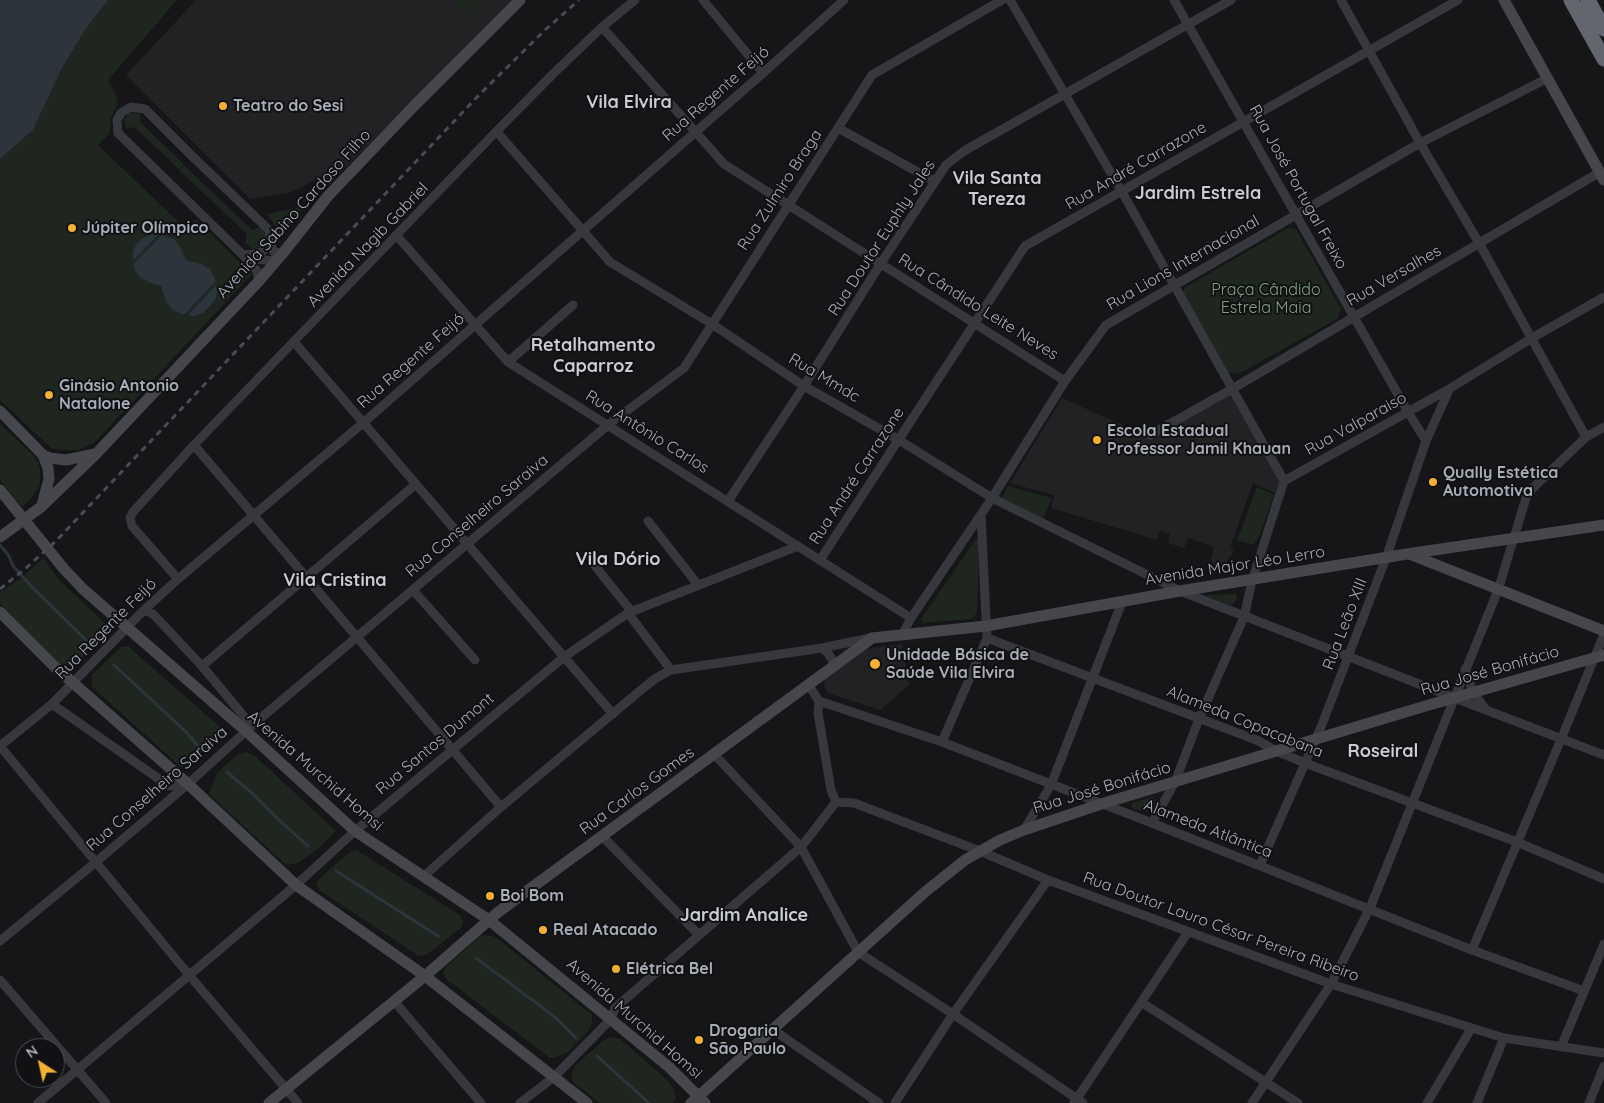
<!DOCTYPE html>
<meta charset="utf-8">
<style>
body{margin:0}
#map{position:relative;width:1604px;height:1103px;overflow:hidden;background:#161618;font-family:Quicksand,sans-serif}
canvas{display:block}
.north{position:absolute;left:15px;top:1038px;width:50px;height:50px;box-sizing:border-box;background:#111113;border:1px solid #4d4f55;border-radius:50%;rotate:325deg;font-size:14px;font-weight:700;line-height:20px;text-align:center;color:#a8adb8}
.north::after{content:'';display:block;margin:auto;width:18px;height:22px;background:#f2b134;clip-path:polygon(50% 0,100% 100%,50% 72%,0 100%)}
</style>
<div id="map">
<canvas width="1604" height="1103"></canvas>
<div class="north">N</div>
</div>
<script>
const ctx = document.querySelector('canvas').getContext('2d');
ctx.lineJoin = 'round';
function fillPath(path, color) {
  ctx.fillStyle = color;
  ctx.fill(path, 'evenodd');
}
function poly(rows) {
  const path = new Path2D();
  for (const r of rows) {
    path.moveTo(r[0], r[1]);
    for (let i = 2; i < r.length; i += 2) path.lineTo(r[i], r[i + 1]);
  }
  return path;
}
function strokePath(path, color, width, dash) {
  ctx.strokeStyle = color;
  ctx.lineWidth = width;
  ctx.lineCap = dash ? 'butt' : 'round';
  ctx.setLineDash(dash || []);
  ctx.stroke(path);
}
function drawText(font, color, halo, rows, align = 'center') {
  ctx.font = font + ' Quicksand,sans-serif';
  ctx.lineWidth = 4;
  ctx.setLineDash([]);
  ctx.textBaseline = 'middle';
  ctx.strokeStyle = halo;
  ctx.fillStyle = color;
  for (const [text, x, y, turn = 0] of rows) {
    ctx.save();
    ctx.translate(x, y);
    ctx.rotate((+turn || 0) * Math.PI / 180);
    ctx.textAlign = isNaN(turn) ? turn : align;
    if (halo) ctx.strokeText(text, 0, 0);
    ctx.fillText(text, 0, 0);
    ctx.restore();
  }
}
fillPath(poly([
 [196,0,513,0,325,188,315,180,289,193,250,199,126,75],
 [1231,395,1280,481,1275,493,1253,483,1230,548,1234,550,1225,565,1220,567,1213,564,1211,560,1214,547,1188,538,1184,548,1168,543,1170,534,1160,530,1157,540,1051,508,1054,495,1010,483,1062,398,1152,438],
 [902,644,909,685,880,710,828,693,824,685,825,678,864,649]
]), '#222225');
fillPath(poly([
 [108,0,177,0,108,80,117,98,117,106,111,117,110,133,98,145,186,229,196,219,252,274,95,442,79,450,61,450,51,448,0,400,0,159,33,130,62,68,85,30],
 [451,0,484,0,469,17],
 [134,112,140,114,140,122,184,164,179,169,134,127,126,129,124,120,128,114],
 [184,165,252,230,260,227,265,233,266,240,263,246,252,249,245,243,247,234,179,170],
 [305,206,278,242,276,227,267,214],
 [1288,228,1296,229,1341,309,1337,319,1238,374,1227,372,1183,295,1184,288],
 [0,424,31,453,38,462,40,469,40,485,32,498,24,505,20,505,0,480],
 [1008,486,1052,498,1043,519,1002,498],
 [1257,487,1274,495,1258,539,1253,545,1237,540],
 [976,539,979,540,977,613,971,619,923,623,921,619],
 [43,558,60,581,110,628,70,671,52,658,0,603,0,592,20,579],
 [1236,594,1237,599,1231,606,1205,595],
 [128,646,223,730,221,736,186,766,181,767,92,687,92,675,121,647],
 [247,752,255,756,336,831,319,848,298,863,286,865,209,794,217,773,238,754],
 [1056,796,1060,798,1062,802,1054,807,1048,807,1051,798],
 [1152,797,1155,800,1155,804,1153,808,1146,812,1133,809,1132,807,1132,803],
 [356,850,460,915,463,922,461,928,426,955,419,956,319,890,316,883,324,874,350,852],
 [484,935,493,936,498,939,592,1015,592,1022,589,1030,568,1052,560,1056,550,1058,445,978,443,972,446,967,478,938],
 [613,1037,620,1039,665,1078,674,1089,676,1099,673,1103,600,1103,572,1081,572,1075,575,1066,604,1040]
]), '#1e261f');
fillPath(poly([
 [0,0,108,0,85,30,62,68,33,130,0,159],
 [154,234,159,234,133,261,133,251,137,243,144,237],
 [162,235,174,239,180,247,186,260,201,264,210,269,216,281,184,315,172,309,166,301,161,286,148,282,140,277,135,270,133,264],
 [216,285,217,290,216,298,210,306,203,313,194,316,188,315]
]), '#2c353c');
strokePath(poly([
 [0,545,9,556,13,566,32,587,90,644],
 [114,665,185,731,199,747],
 [227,772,253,794,280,821,308,846],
 [336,871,438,936],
 [476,958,555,1017,576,1038],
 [597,1056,649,1103]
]), '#2c353c', 3);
strokePath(poly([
 [703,0,763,73],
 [1010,0,1122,192,1284,481],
 [1174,0,1408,412,1426,441],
 [1341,0,1420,143,1479,243,1586,437],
 [602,27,724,164,1065,381],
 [838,128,934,181],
 [497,132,610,262,712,324,804,386,899,440,992,498,1180,591,1486,710],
 [397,236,508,362,911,618],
 [243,255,255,254,263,251,269,245,270,240],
 [248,257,255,259,276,261],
 [259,281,257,271,243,255,118,133,117,120,121,113,131,107,145,109,192,156,269,230,272,248,274,252,283,253],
 [295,343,613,714],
 [508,362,573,305],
 [1150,435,1232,389,1600,172],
 [194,445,501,807],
 [728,501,804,386,881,263,946,165,964,151,1231,0],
 [648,521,698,585],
 [820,560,1025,246,1458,0],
 [595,566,632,612],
 [178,579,132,526,130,518,133,512,194,445,488,140,553,74,602,27,635,0],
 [413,590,475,660],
 [144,610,153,614,202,666,252,726],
 [628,613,671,670],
 [902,635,911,618,992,498,1065,381,1106,325,1420,143,1548,78],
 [987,638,1259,741,1276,751,1305,763,1517,842,1604,879],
 [822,648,828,653,835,664],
 [202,666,416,484],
 [1465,669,1473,692,1486,710,1604,755],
 [808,684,819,701,818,713,831,790,836,802],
 [819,701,942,742,1152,823,1472,950,1584,991],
 [52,704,169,786,188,784],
 [942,742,987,638,981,515],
 [0,746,52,704,144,610,178,579,363,423,763,73,844,0],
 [0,746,189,975,298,1103],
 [714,754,801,847,858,952,953,1014,1083,1103],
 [836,802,854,803,980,851,1048,880,1331,984,1504,1038,1604,1053],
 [1152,823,1175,782,1199,719,1244,617,1252,581,1284,481,1449,389,1532,338,1604,297],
 [1024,830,1051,785,1122,602],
 [603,837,699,935],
 [1260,865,1321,727,1386,558,1426,441,1449,390],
 [423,877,501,807,641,690,656,678,671,670,822,648,870,638],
 [0,941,96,862,188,784,255,723,608,425,684,368,872,75,1002,0],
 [1472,950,1562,737,1604,634],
 [0,980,106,1103],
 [394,1001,481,1103],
 [1141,1002,1298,1103],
 [772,1029,879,1103],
 [1561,1047,1604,944],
 [38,1103,296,885,355,831,564,657,628,613,798,546],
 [520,1103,554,1077,611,1019,615,1008,801,847,836,802],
 [895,1103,953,1014,1048,880],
 [1074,1103,1188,932],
 [1252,1103,1331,984,1370,908,1498,590,1526,498,1533,488,1586,437,1604,427],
 [1427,1103,1471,1029],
 [1477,1103,1504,1038],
 [1589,1103,1604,1066]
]), '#37383d', 9);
strokePath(poly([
 [1504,0,1604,180],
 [0,411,43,455,50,458,66,460,95,454],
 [0,490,64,569,83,589,246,731,355,831,489,920,669,1067,705,1103],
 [42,505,49,479,48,468,43,455],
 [0,537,41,507,96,454,259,281,283,253,328,196,413,107,520,0],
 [1409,554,1604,631],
 [0,612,55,667,188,784,296,885,425,976,587,1103],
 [269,1103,425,976,497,913,872,638,986,626,1180,591,1407,554,1604,525],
 [691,1103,925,892,965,860,1000,840,1024,830,1101,804,1422,707,1604,655]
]), '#45474d', 11);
strokePath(poly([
 [1571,0,1604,59],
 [1588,0,1604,29]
]), '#63666e', 15);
strokePath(poly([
 [0,589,26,568,56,541,480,94,545,30,579,0]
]), '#4a4c52', 3, [6, 5]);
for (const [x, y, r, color] of [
 [223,106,5,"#f2b134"],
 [72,228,5,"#f2b134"],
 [49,395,5,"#f2b134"],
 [1097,440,5,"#f2b134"],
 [1433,482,5,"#f2b134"],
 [875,664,6,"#f2b134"],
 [490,896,5,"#f2b134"],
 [543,930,5,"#f2b134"],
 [616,969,5,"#f2b134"],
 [699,1040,5,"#f2b134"]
]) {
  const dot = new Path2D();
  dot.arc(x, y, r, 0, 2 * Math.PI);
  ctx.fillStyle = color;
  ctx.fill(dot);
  strokePath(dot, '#111113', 2);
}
drawText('16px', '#a8adb8', '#111113', [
 ["Rua Regente Feijó",716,94,-41],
 ["Rua André Carrazone",1136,166,-30],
 ["Rua José Portugal Freixo",1298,187,61],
 ["Rua Zulmiro Braga",780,190,-57],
 ["Avenida Sabino Cardoso Filho",294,214,-48],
 ["Rua Doutor Euphly Jales",882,238,-57],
 ["Avenida Nagib Gabriel",368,245,-46],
 ["Rua Lions Internacional",1183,263,-30],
 ["Rua Versalhes",1394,276,-30],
 ["Rua Cândido Leite Neves",978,307,32],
 ["Rua Regente Feijó",411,361,-41],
 ["Rua Mmdc",824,378,31],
 ["Rua Valparaiso",1356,424,-29],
 ["Rua Antônio Carlos",647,432,32],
 ["Rua André Carrazone",857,476,-57],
 ["Rua Conselheiro Saraiva",477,516,-40],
 ["Avenida Major Léo Lerro",1235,566,-9],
 ["Rua Leão XIII",1345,624,-69],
 ["Rua Regente Feijó",106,629,-45],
 ["Rua José Bonifácio",1490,671,-16],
 ["Alameda Copacabana",1245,722,22],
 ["Rua Santos Dumont",435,744,-40],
 ["Avenida Murchid Homsi",315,771,41],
 ["Rua José Bonifácio",1102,788,-17],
 ["Rua Conselheiro Saraiva",157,789,-41],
 ["Rua Carlos Gomes",637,791,-36],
 ["Alameda Atlântica",1208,829,21],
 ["Rua Doutor Lauro César Pereira Ribeiro",1221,927,20],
 ["Avenida Murchid Homsi",634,1019,41]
]);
drawText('bold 16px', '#a8adb8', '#111113', [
 ["Teatro do Sesi",233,106],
 ["Júpiter Olímpico",82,228],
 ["Ginásio Antonio",59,386],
 ["Natalone",59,404],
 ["Escola Estadual",1107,431],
 ["Professor Jamil Khauan",1107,449],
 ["Qually Estética",1443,473],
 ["Automotiva",1443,491],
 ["Unidade Básica de",886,655],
 ["Saúde Vila Elvira",886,673],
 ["Boi Bom",500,896],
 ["Real Atacado",553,930],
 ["Elétrica Bel",626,969],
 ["Drogaria",709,1031],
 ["São Paulo",709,1049]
], 'left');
drawText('16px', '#7fa381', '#111113', [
 ["Praça Cândido",1266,290],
 ["Estrela Maia",1266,308]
]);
drawText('bold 18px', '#c9ccd4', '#111113', [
 ["Vila Elvira",629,103],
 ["Vila Santa",997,179],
 ["Tereza",997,200],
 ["Jardim Estrela",1198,194],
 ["Retalhamento",593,346],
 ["Caparroz",593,367],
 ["Vila Dório",618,560],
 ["Vila Cristina",335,581],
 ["Roseiral",1383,752],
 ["Jardim Analice",744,916]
]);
</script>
